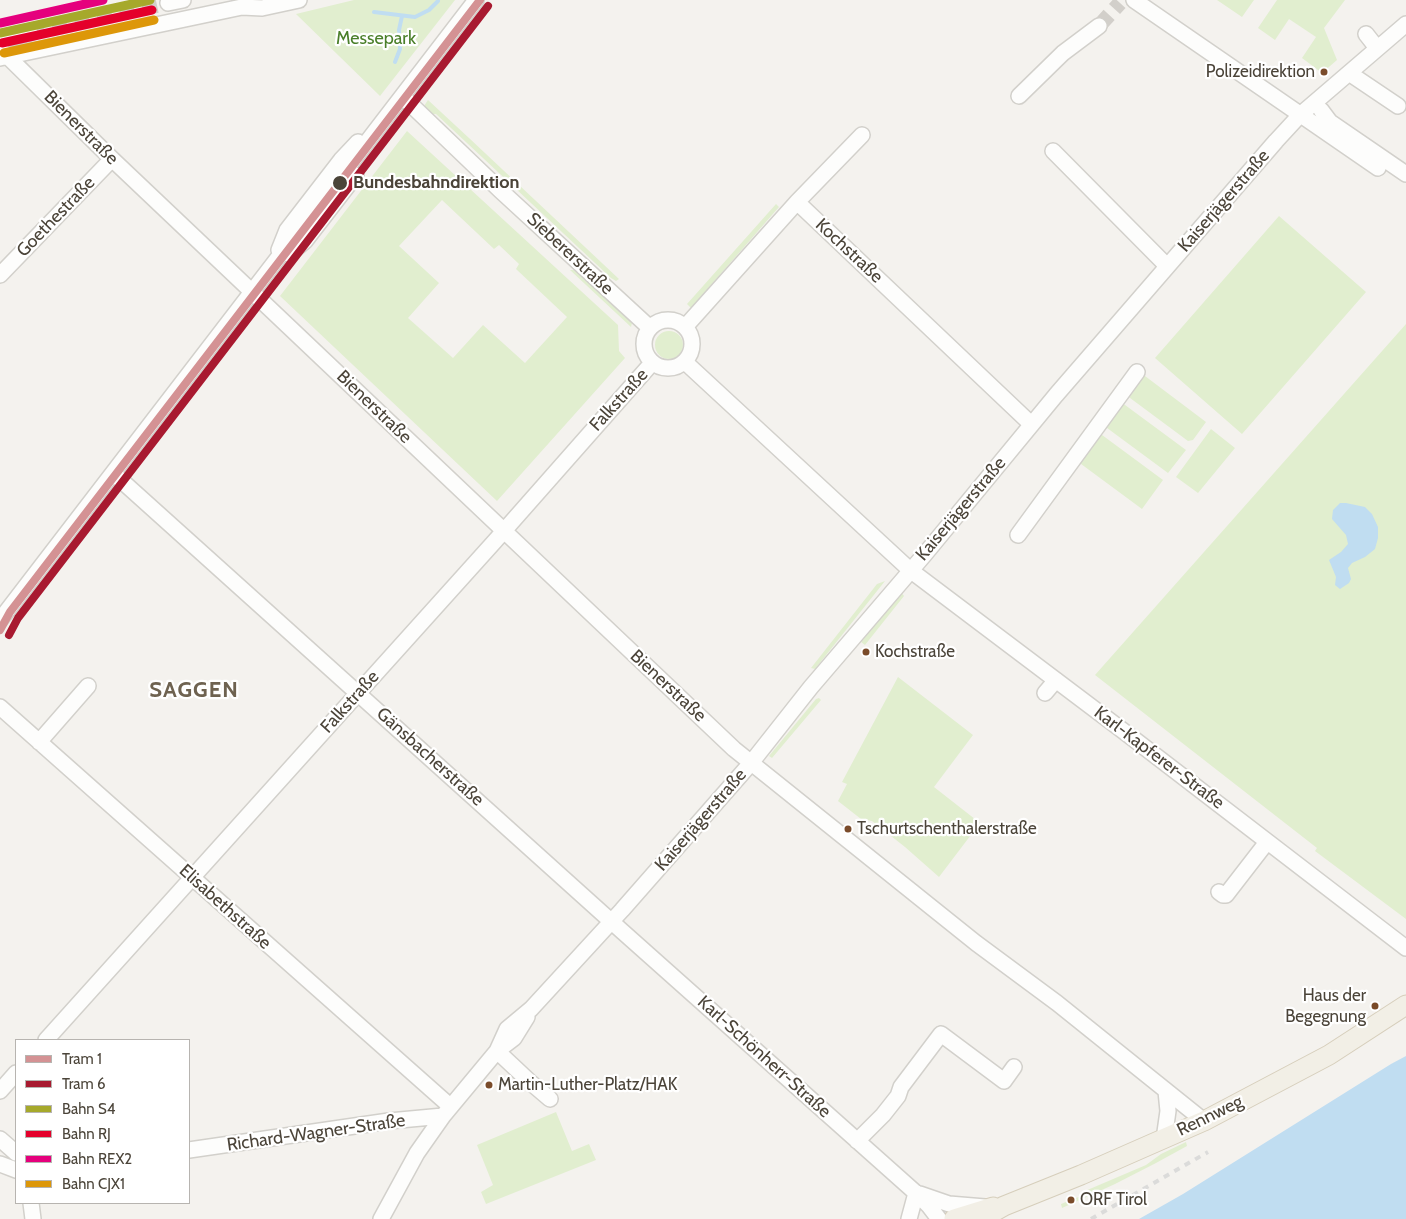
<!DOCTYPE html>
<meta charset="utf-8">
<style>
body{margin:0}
#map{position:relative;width:1406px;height:1219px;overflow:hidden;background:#f4f2ee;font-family:Cabin,sans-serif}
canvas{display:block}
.legend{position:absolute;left:15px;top:1039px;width:175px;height:165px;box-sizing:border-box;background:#fff;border:1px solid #b7b4b0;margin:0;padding:6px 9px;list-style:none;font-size:15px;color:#4b4439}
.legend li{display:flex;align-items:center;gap:10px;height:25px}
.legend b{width:25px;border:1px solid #b7b4b0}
</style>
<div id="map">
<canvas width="1406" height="1219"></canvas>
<ul class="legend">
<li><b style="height:6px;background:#d49294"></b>Tram 1</li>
<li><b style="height:6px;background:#a81a30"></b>Tram 6</li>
<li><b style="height:6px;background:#a6a92b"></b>Bahn S4</li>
<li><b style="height:6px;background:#e4002b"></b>Bahn RJ</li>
<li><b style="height:6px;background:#e5007d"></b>Bahn REX2</li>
<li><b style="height:6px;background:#dd9709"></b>Bahn CJX1</li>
</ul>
</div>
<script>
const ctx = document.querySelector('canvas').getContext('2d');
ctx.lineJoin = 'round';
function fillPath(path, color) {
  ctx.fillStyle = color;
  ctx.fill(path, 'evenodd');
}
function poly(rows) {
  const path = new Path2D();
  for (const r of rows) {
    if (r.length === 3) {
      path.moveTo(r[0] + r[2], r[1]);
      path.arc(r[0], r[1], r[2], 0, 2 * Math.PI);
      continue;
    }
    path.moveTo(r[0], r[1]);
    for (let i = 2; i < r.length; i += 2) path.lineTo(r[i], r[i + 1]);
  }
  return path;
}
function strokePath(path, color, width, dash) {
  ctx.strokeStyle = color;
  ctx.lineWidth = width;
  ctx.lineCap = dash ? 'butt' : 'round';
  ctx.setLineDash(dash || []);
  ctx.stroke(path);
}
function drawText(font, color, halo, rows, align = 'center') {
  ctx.font = font + ' Cabin,sans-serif';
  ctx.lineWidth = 4.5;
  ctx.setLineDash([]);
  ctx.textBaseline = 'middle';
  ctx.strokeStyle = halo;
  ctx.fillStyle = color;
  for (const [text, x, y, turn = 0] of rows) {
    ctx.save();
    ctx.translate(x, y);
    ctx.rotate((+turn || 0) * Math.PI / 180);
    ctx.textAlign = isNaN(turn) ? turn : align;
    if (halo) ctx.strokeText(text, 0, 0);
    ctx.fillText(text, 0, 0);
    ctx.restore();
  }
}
fillPath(poly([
 [354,0,455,0,380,96,296,14],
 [1217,0,1254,0,1242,17],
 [1277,0,1345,0,1324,28,1337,60,1322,73,1302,58,1316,37,1289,19,1275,40,1258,28],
 [428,100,469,138,619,279,616,281,611,278,436,114,432,114,427,110,424,106],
 [407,131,618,325,619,351,625,358,497,501,280,296],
 [442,200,494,249,499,245,519,264,516,269,567,317,525,363,483,325,453,358,408,318,439,283,399,246],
 [776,204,779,207,691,308,687,304],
 [1279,216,1366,292,1242,434,1155,358],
 [570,270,575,270,632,323,631,327],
 [1406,324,1406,919,1315,851,1317,848,1095,675],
 [669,345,14],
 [1141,373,1206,422,1193,440,1188,441,1126,395],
 [1121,402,1186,450,1168,473,1103,425],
 [1211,429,1235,448,1198,493,1176,477],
 [1098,432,1163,480,1142,509,1077,461],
 [885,581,815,669,811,668,877,584],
 [901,592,904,596,865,645,861,642],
 [898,677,973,735,934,787,980,823,939,877,905,847,872,821,861,819,838,801,847,784,842,782],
 [819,698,821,700,772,758,769,756,816,699],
 [556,1112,572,1151,589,1144,596,1160,486,1204,481,1192,493,1185,477,1145],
 [1186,1142,1187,1146,1156,1163,1115,1184,1062,1208,1061,1204,1086,1194,1085,1191,1146,1165,1161,1154]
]), '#e1eecf');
fillPath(poly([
 [1340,503,1346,503,1365,507,1372,514,1378,527,1378,538,1375,549,1365,557,1352,563,1348,568,1351,579,1349,583,1340,589,1335,585,1336,577,1329,560,1341,552,1348,544,1346,535,1332,519,1333,510],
 [1406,1056,1406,1219,1139,1219,1183,1194,1391,1064]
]), '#c0ddf1');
strokePath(poly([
 [374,12,415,17,429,10,438,1],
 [395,62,400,49,399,30,402,16]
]), '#c0ddf1', 4);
strokePath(poly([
 [1099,26,1120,3],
 [30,33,168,3]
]), '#d2cfca', 15, [15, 8]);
const minor = poly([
 [1134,0,1378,168],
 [168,3,183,0],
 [1366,34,1377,48],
 [0,40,30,33],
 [0,49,112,159,734,749,976,943,1057,1003,1204,1121],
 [0,58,242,7,262,8,299,0],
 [1349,73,1398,106],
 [1019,96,1063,53,1099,26],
 [403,97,501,191,650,328],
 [1321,110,1330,122,1406,174],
 [1053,151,1167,266],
 [797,202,1031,424],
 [279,250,287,230,341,160,358,142],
 [289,254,305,241,356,175],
 [0,275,112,159],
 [668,344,24],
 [685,327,797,202,862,135],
 [685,362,910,570,1126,733,1406,948],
 [113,473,623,932,916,1193,929,1206,939,1219],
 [1018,535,1137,372],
 [0,620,476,0],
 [1045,693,1056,680],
 [0,707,450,1106],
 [39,742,88,686],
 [1219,892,1223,895,1226,895,1267,842],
 [46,1040,495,541,652,363],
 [497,1051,507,1029,531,1009,622,910,751,763,811,687,925,554,1056,395,1276,141,1300,115,1406,24],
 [497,1051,530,1082,550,1099],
 [0,1091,16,1073],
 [0,1139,16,1153],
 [1164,1139,1168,1111,1166,1091],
 [857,1141,883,1115,898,1096,901,1087,941,1034,1004,1081,1014,1067],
 [189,1150,389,1121,443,1116],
 [0,1164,16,1170],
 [920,1194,949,1204,985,1207],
 [31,1203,33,1219],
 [381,1219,417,1153,443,1116,497,1051,514,1038,527,1017],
 [909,1219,916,1193]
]);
const major = poly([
 [954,1219,993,1207],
 [981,1219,1004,1206,1081,1175,1204,1121,1329,1055,1406,1005]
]);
strokePath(minor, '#d2d0cb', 18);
strokePath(major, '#d6cebb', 21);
strokePath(minor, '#fdfdfc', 15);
strokePath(major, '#f2efe6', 19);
strokePath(poly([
 [1091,1219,1208,1152]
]), '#dbdbda', 4, [6, 6]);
strokePath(poly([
 [0,33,150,0]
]), '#a6a92b', 9);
strokePath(poly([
 [2,43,152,10]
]), '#e4002b', 9);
strokePath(poly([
 [0,23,103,0]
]), '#e5007d', 9);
strokePath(poly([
 [4,53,154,20]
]), '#dd9709', 9);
strokePath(poly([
 [0,630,10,612,480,0]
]), '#d49294', 8);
strokePath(poly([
 [9,635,18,618,488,6]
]), '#a81a30', 8);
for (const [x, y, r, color] of [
 [1324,72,4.5,"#7a4b2a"],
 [340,183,8,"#4b4439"],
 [866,652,4.5,"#7a4b2a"],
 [848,829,4.5,"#7a4b2a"],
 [1375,1006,4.5,"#7a4b2a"],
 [489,1085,4.5,"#7a4b2a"],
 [1071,1200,4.5,"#7a4b2a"]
]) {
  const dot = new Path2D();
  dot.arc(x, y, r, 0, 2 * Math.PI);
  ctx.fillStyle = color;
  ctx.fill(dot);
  strokePath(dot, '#fff', 2);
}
drawText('17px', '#4b4439', '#fff', [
 ["Polizeidirektion",1315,72,"right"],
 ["Kochstraße",875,652],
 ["Tschurtschenthalerstraße",857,829],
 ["Haus der",1366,996,"right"],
 ["Begegnung",1366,1017,"right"],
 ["Martin-Luther-Platz/HAK",498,1085],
 ["ORF Tirol",1080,1200]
], 'left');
drawText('18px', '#4a7f2a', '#fff', [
 ["Messepark",376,39]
]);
drawText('18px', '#4b4439', '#fff', [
 ["Bienerstraße",81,128,45],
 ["Kaiserjägerstraße",1224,201,-49],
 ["Goethestraße",56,217,-46],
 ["Kochstraße",849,251,43],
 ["Siebererstraße",570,254,43],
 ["Falkstraße",619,400,-48],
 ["Bienerstraße",374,407,44],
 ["Kaiserjägerstraße",961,509,-50],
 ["Bienerstraße",668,686,43],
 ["Falkstraße",350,702,-48],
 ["Gänsbacherstraße",430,757,42],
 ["Karl-Kapferer-Straße",1159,758,37],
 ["Kaiserjägerstraße",701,820,-49],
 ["Elisabethstraße",225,907,42],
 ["Karl-Schönherr-Straße",764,1057,42],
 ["Rennweg",1210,1116,-26],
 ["Richard-Wagner-Straße",316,1133,-8]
]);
drawText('bold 18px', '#4b4439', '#fff', [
 ["Bundesbahndirektion",353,183]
], 'left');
ctx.letterSpacing = '1px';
drawText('bold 22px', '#6e6250', '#fff', [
 ["SAGGEN",194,691]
]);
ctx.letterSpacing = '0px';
</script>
